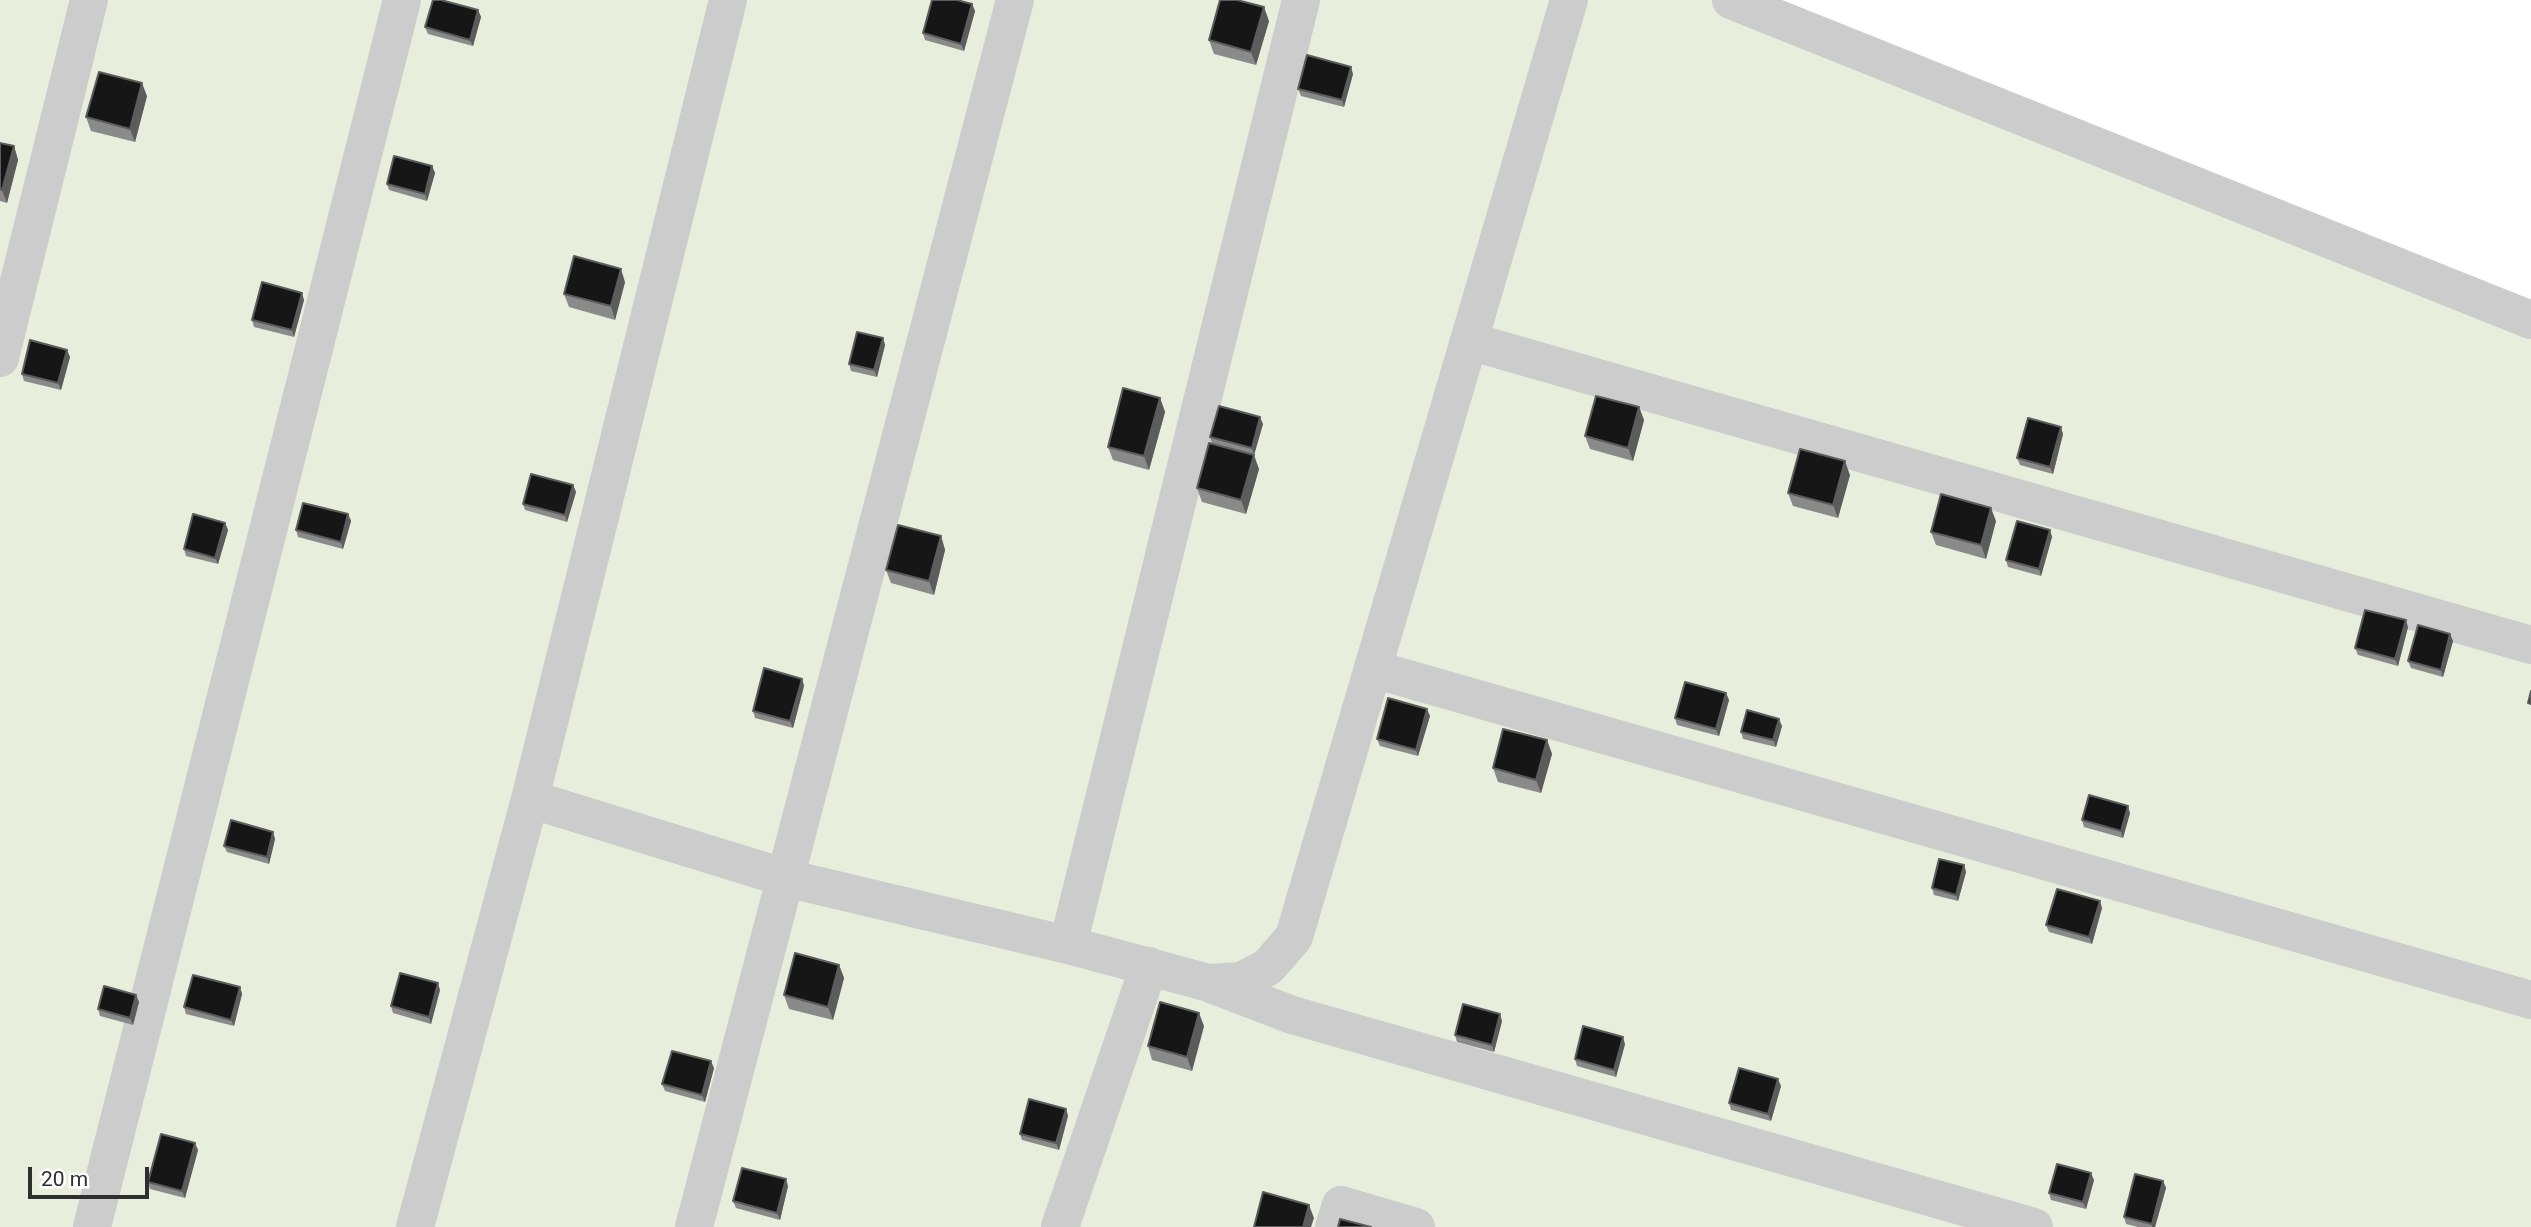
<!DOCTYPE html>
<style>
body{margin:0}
#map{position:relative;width:2531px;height:1227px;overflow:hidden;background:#fff;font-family:Roboto,sans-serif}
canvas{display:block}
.scale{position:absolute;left:28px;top:1167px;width:121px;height:32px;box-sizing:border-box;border:4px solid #2f2f2f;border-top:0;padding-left:9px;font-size:21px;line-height:24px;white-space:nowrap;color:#2f2f2f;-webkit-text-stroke:5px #fff;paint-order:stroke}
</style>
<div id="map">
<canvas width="2531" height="1227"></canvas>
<div class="scale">20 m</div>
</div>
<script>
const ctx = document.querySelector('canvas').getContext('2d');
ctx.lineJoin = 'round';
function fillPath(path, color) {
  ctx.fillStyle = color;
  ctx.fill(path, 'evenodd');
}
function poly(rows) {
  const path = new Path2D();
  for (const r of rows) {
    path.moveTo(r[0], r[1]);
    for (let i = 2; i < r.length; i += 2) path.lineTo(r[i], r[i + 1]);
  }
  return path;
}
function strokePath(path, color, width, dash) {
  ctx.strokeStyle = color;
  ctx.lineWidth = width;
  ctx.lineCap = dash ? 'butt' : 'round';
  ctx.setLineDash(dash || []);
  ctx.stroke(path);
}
fillPath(poly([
 [0,0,1731,0,2531,320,2531,1227,0,1227]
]), '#e7eedc');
strokePath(poly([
 [1731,0,2531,320],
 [1469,341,2531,645],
 [0,358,89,0],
 [1373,669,2531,1000],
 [530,799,786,878,1068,945,1209,983,1241,981,1268,967,1294,937,1569,0],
 [1068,945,1301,0],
 [1211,984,1292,1015,2034,1227],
 [92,1227,402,0],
 [415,1227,530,799,728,0],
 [694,1227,1015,0],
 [1060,1227,1149,966],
 [1334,1227,1341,1205,1416,1227]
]), '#ccc', 38);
fillPath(poly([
 [972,4,975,11,964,51,925,40,923,33],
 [478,10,481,17,473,46,428,34,425,27],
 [1269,21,1256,65,1214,54,1209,40],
 [1353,74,1344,107,1301,96,1298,89],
 [147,96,135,142,91,131,86,117],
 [0,143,14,146,18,160,7,203,0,201],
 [432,166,435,173,427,201,389,190,387,184],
 [625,282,615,320,569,307,564,294],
 [304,300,294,337,254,327,252,320],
 [883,338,885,345,877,377,851,371,849,364],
 [67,350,70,357,61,390,24,381,22,374],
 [1160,398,1165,412,1149,470,1113,460,1108,447],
 [1639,407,1644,420,1633,461,1590,449,1585,436],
 [1263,424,1254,455,1212,443,1210,437],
 [2063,434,2053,474,2020,465,2017,458],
 [1259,469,1246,514,1202,502,1197,488],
 [1850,475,1838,518,1793,506,1788,493],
 [573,485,576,492,567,522,525,510,523,504],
 [348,514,351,521,343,549,298,537,296,530],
 [1996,521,1986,559,1936,545,1931,532],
 [225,523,228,530,218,564,186,556,184,549],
 [2050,530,2052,537,2041,576,2008,567,2006,560],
 [941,536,945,550,934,595,891,583,886,570],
 [2408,627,2398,666,2358,655,2355,648],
 [2450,634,2453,641,2443,677,2411,668,2408,661],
 [802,679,804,686,793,728,755,718,753,711],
 [1726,693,1729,700,1719,736,1677,725,1675,718],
 [1430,716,1418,756,1380,746,1377,739],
 [1782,726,1776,747,1743,739,1741,732],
 [1547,740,1552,754,1541,793,1498,782,1493,768],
 [2130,813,2123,838,2084,827,2082,820],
 [273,832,275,839,269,864,227,852,224,846],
 [1964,865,1966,872,1958,901,1934,895,1932,888],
 [2102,908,2092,944,2049,932,2046,925],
 [839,965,844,978,833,1020,789,1009,784,995],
 [240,987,242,994,234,1026,186,1014,184,1007],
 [440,990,431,1024,393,1013,391,1006],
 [136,995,139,1002,133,1025,100,1016,98,1009],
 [1502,1021,1494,1052,1457,1042,1455,1035],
 [1204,1026,1192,1071,1152,1060,1148,1046],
 [1625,1044,1616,1077,1577,1066,1575,1059],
 [714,1068,705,1102,665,1091,662,1084],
 [1781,1086,1771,1121,1731,1110,1729,1103],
 [1066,1109,1068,1116,1059,1150,1022,1140,1020,1134],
 [198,1150,185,1198,150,1189,148,1182],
 [2094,1180,2086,1209,2051,1200,2049,1193],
 [2163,1181,2166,1188,2155,1227,2138,1227,2126,1224,2124,1217],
 [788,1186,780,1220,736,1208,733,1201]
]), '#8a8a8a');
fillPath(poly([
 [972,4,975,11,964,51,961,44],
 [1264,7,1269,21,1256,65,1251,52],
 [478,10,481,17,473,46,470,40],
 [1351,67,1353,74,1344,107,1342,100],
 [142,83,147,96,135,142,130,129],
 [14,146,18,160,7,203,2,190],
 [432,166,435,173,427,201,425,194],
 [621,269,625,282,615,320,611,306],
 [302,293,304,300,294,337,292,330],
 [883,338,885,345,877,377,874,370],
 [67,350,70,357,61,390,58,383],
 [1160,398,1165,412,1149,470,1144,456],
 [1639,407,1644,420,1633,461,1628,448],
 [1260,417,1263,424,1254,455,1252,448],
 [2061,427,2063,434,2053,474,2050,467],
 [1254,455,1259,469,1246,514,1241,500],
 [1845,461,1850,475,1838,518,1833,505],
 [573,485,576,492,567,522,565,515],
 [1991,508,1996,521,1986,559,1981,545],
 [348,514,351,521,343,549,341,542],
 [225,523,228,530,218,564,215,558],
 [2050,530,2052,537,2041,576,2039,569],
 [941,536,945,550,934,595,929,581],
 [2406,620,2408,627,2398,666,2395,659],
 [2450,634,2453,641,2443,677,2441,670],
 [802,679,804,686,793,728,790,721],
 [1726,693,1729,700,1719,736,1716,729],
 [1427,709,1430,716,1418,756,1416,750],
 [1779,719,1782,726,1776,747,1773,740],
 [1547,740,1552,754,1541,793,1536,780],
 [2128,806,2130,813,2123,838,2121,831],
 [273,832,275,839,269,864,267,857],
 [1964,865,1966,872,1958,901,1956,895],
 [2100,901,2102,908,2092,944,2089,937],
 [839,965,844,978,833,1020,828,1007],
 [438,983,440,990,431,1024,429,1017],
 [240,987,242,994,234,1026,231,1020],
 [136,995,139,1002,133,1025,130,1018],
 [1199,1013,1204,1026,1192,1071,1187,1057],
 [1500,1014,1502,1021,1494,1052,1492,1045],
 [1623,1037,1625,1044,1616,1077,1614,1070],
 [711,1061,714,1068,705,1102,702,1095],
 [1778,1079,1781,1086,1771,1121,1768,1114],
 [1066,1109,1068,1116,1059,1150,1056,1143],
 [195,1143,198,1150,185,1198,182,1191],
 [2091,1173,2094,1180,2086,1209,2083,1202],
 [786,1179,788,1186,780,1220,777,1213],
 [2163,1181,2166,1188,2155,1227,2152,1227,2152,1224],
 [1309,1205,1314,1218,1311,1227,1303,1227]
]), '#5c5c5c');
const building = poly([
 [433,0,441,0,478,10,470,40,425,27,433,0],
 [932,0,957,0,972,4,961,44,923,33,932,0],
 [1220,0,1237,0,1264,7,1251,52,1209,40,1220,0],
 [1307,55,1351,67,1342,100,1298,89,1307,55],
 [99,72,142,83,130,129,86,117,99,72],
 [0,143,14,146,2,190,0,189,0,143],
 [394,156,432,166,425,194,387,184,394,156],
 [574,256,621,269,611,306,564,294,574,256],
 [262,282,302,293,292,330,252,320,262,282],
 [857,332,883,338,874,370,849,364,857,332],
 [30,340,67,350,58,383,22,374,30,340],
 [1123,388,1160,398,1144,456,1108,447,1123,388],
 [1596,396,1639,407,1628,448,1585,436,1596,396],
 [1219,406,1260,417,1252,448,1210,437,1219,406],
 [2028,418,2061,427,2050,467,2017,458,2028,418],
 [1209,443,1254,455,1241,500,1197,488,1209,443],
 [1800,449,1845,461,1833,505,1788,493,1800,449],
 [531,474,573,485,565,515,523,504,531,474],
 [1941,494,1991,508,1981,545,1931,532,1941,494],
 [303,503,348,514,341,542,296,530,303,503],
 [193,514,225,523,215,558,184,549,193,514],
 [2017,521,2050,530,2039,569,2006,560,2017,521],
 [898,525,941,536,929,581,886,570,898,525],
 [2365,610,2406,620,2395,659,2355,648,2365,610],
 [2418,625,2450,634,2441,670,2408,661,2418,625],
 [764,668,802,679,790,721,753,711,764,668],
 [1685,682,1726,693,1716,729,1675,718,1685,682],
 [2531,691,2531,704,2528,703,2531,691],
 [1388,698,1427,709,1416,750,1377,739,1388,698],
 [1747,710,1779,719,1773,740,1741,732,1747,710],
 [1503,729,1547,740,1536,780,1493,768,1503,729],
 [2089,795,2128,806,2121,831,2082,820,2089,795],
 [231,820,273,832,267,857,224,846,231,820],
 [1939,859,1964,865,1956,895,1932,888,1939,859],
 [2057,889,2100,901,2089,937,2046,925,2057,889],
 [795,953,839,965,828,1007,784,995,795,953],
 [400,973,438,983,429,1017,391,1006,400,973],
 [193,975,240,987,231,1020,184,1007,193,975],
 [104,986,136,995,130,1018,98,1009,104,986],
 [1160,1002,1199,1013,1187,1057,1148,1046,1160,1002],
 [1463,1004,1500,1014,1492,1045,1455,1035,1463,1004],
 [1583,1026,1623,1037,1614,1070,1575,1059,1583,1026],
 [672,1051,711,1061,702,1095,662,1084,672,1051],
 [1739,1068,1778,1079,1768,1114,1729,1103,1739,1068],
 [1029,1099,1066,1109,1056,1143,1020,1134,1029,1099],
 [161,1134,195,1143,182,1191,148,1182,161,1134],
 [2057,1164,2091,1173,2083,1202,2049,1193,2057,1164],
 [742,1168,786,1179,777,1213,733,1201,742,1168],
 [2135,1174,2163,1181,2152,1224,2124,1217,2135,1174],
 [1263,1192,1309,1205,1303,1227,1254,1227,1263,1192],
 [1340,1219,1371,1227,1338,1227,1340,1219]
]);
fillPath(building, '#161616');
strokePath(building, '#5c5c5c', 2);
</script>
